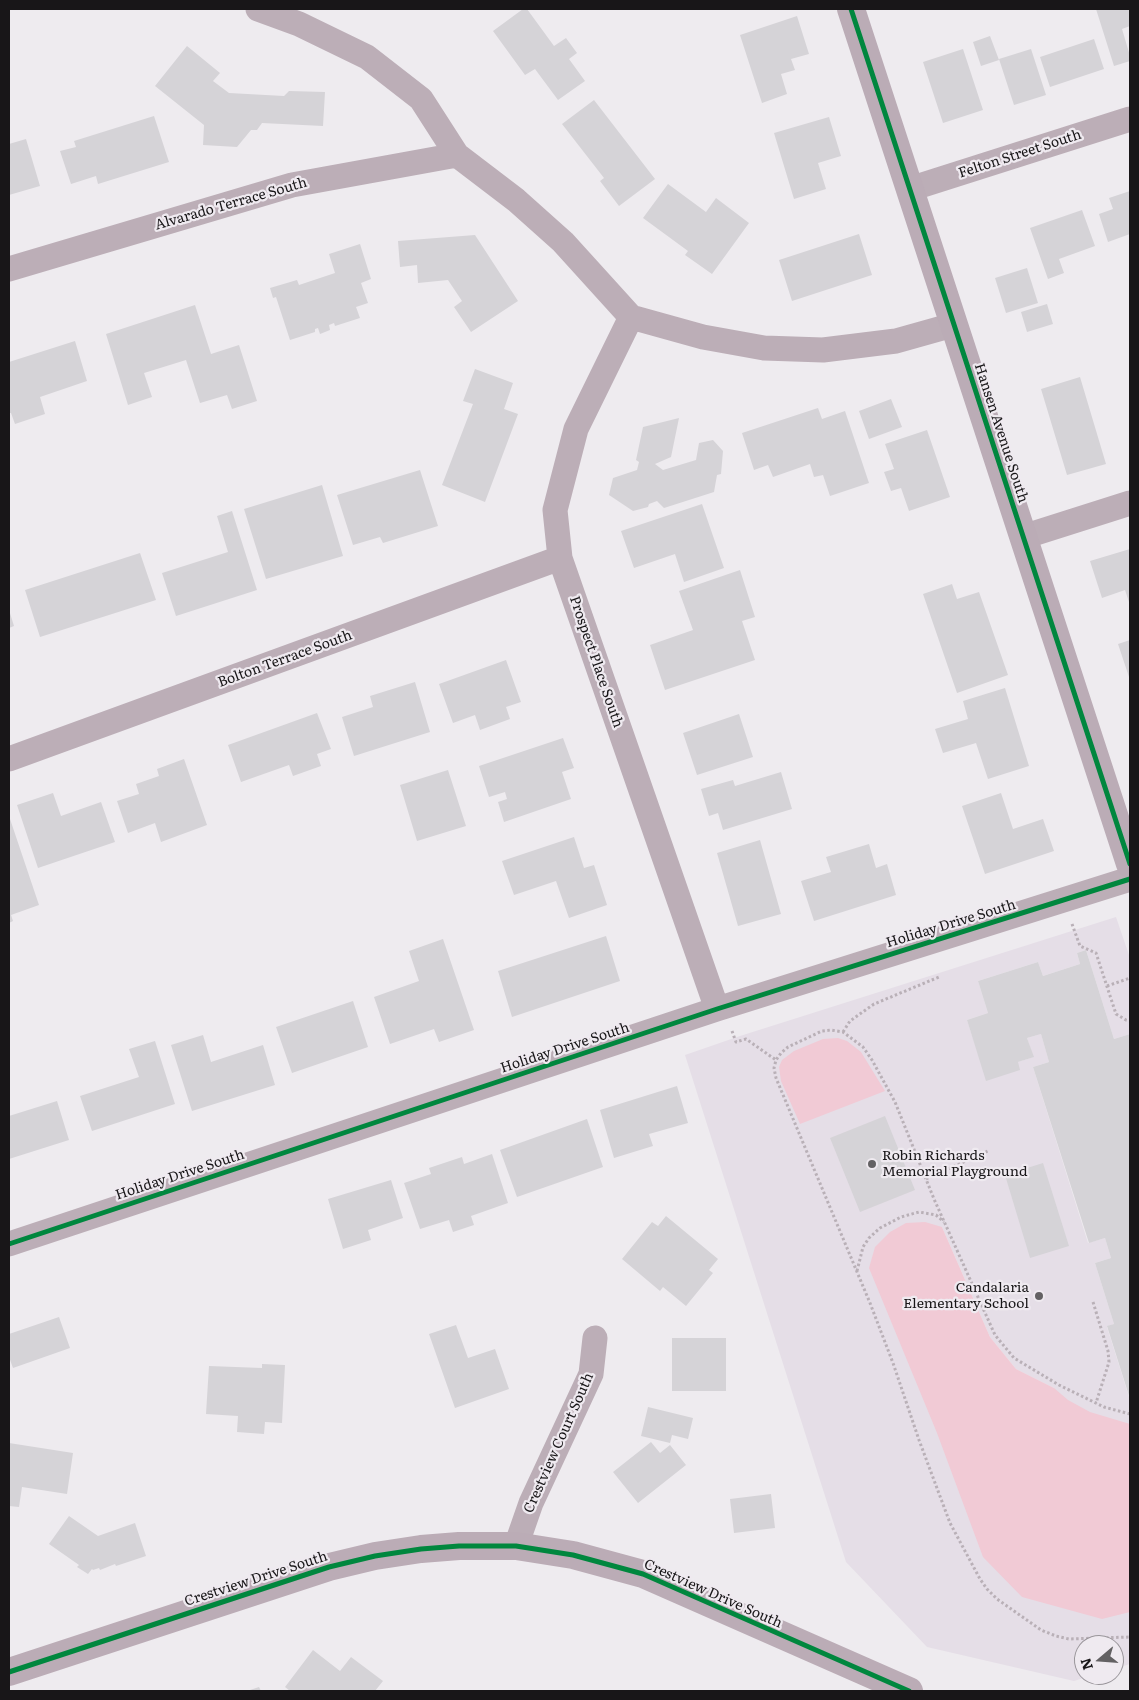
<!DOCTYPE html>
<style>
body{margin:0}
#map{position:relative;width:1139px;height:1700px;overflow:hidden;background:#eeebef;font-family:Literata,serif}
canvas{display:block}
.frame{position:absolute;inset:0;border:10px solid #181618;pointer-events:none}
.north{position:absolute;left:1074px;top:1635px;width:50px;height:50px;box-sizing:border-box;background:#efeaf0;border:1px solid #99959a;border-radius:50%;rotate:252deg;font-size:14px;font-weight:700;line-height:20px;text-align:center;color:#181618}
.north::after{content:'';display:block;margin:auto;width:18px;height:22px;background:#636163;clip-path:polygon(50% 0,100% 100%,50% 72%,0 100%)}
</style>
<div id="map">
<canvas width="1139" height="1700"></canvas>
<div class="frame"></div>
<div class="north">N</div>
</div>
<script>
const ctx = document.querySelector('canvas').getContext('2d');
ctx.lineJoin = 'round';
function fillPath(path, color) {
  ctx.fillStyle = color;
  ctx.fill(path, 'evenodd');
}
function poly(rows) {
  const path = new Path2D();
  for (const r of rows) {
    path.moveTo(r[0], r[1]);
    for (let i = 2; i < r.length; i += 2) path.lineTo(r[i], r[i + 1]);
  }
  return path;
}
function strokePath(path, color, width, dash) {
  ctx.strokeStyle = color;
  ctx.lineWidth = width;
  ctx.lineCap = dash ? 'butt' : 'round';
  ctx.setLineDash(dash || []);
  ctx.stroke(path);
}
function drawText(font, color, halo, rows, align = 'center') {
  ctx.font = font + ' Literata,serif';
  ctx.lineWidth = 4.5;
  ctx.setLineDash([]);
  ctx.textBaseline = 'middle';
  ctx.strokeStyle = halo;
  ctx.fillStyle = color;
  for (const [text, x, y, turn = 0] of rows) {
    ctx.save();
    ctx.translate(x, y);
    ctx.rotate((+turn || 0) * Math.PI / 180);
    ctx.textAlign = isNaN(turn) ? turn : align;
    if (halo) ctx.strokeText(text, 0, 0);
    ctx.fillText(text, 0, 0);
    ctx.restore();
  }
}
fillPath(poly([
 [1116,917,1130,958,1130,1034,1114,1039,1086,950,1077,953,1080,964,1043,976,1038,962,978,981,988,1013,967,1020,987,1080,1018,1062,1033,1057,1027,1038,1041,1034,1049,1062,1033,1067,1088,1243,1105,1238,1111,1258,1095,1263,1114,1324,1107,1327,1130,1400,1130,1664,1114,1669,1114,1645,1084,1645,1084,1675,1093,1675,1074,1681,927,1647,846,1562,685,1055,740,1036],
 [942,1227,990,1337,1016,1369,1054,1388,937,1433]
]), '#e5dee7');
fillPath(poly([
 [838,1038,847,1041,861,1052,885,1091,800,1124,781,1081,779,1067,782,1060,794,1051,823,1039],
 [925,1222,942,1227,990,1337,1016,1369,1054,1388,1068,1400,1090,1412,1130,1424,1130,1612,1102,1619,1022,1597,983,1557,937,1433,869,1268,875,1247,890,1232,906,1223]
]), '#f1cad5');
fillPath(poly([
 [523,9,527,9,554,46,566,38,577,53,569,59,585,81,558,100,535,69,525,75,493,31],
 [1096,9,1130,9,1130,26,1122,29,1130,56,1130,61,1114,66],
 [797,16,809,54,791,59,795,70,781,74,787,94,762,103,740,35],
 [990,36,999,60,981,66,973,42],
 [1094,39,1104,69,1050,87,1040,57],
 [187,46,220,73,213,81,229,93,284,96,289,91,325,92,323,126,262,123,257,130,251,130,237,147,203,145,204,125,155,86],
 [963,49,983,110,943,123,923,62],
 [1031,49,1046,95,1014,105,999,59],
 [594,100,655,179,619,206,600,181,604,178,562,124],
 [154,116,169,162,98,184,96,176,71,184,60,151,76,147,74,141],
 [829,117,841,156,818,163,826,189,794,199,774,133],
 [26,139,40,186,9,195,9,144],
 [668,184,706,212,716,198,749,223,712,274,685,255,688,251,643,218],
 [1130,191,1130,234,1108,242,1099,214,1113,209,1109,198],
 [1082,210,1095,246,1059,259,1064,273,1048,279,1030,228],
 [859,234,872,275,792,301,779,260],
 [475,235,518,301,471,332,454,307,462,301,448,280,418,283,417,265,400,267,398,241],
 [360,244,371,279,361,283,368,303,356,307,360,318,335,326,334,323,329,325,330,330,320,334,318,328,315,329,315,332,290,340,276,297,273,298,270,288,297,280,299,285,335,273,329,254],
 [1027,268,1038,303,1006,313,995,278],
 [1047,304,1053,324,1027,332,1021,312],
 [195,305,211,354,239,345,257,401,232,409,227,395,200,403,186,360,144,373,152,397,128,405,106,334],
 [75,341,87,381,40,397,45,414,15,424,11,413,9,413,9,362],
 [475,369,513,383,504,409,518,414,485,502,442,485,473,404,463,401],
 [1080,377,1106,464,1067,475,1041,389],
 [891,399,902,427,869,439,859,411],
 [818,408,822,419,845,411,869,483,830,496,823,475,814,477,810,464,773,477,768,465,754,470,742,433],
 [679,418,671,457,655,464,663,470,696,460,699,443,713,440,723,451,721,474,717,475,714,492,664,508,657,501,649,504,648,507,633,511,609,495,613,478,637,470,639,462,636,460,643,427],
 [927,430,950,497,909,511,901,488,891,491,884,472,894,469,885,444],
 [420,470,438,526,383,543,380,537,353,545,337,495],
 [322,485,343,556,266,579,244,509],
 [702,504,724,568,684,582,675,554,634,568,621,531],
 [232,511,257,590,176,616,162,573,228,552,217,516],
 [1130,549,1130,605,1125,590,1102,598,1090,561],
 [140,553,156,600,40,637,25,590],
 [740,570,755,617,742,621,755,660,665,690,650,645,693,630,679,591],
 [952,584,957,599,979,592,1008,675,957,693,923,594],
 [9,610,14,626,9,628],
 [1130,640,1130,680,1118,644],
 [506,660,521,702,506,707,510,719,480,730,475,715,453,723,439,684],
 [415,682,430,732,354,756,342,717,373,707,370,696],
 [1005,688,1029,766,988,779,976,743,943,753,935,729,968,719,963,701],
 [317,713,331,749,317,754,321,766,293,776,289,765,241,782,228,745],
 [739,714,753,757,697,775,683,733],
 [563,738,574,768,562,772,571,799,504,822,498,802,507,799,505,792,489,797,479,766],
 [184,759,207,825,161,842,155,823,128,833,117,801,139,794,136,784,159,776,157,769],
 [448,770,466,826,417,841,400,785],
 [781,772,792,809,723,830,718,813,709,816,701,789,733,780,735,786],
 [53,793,61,816,101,802,115,842,38,868,17,805],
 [1001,793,1013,829,1043,819,1054,851,985,874,962,806],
 [9,816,39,905,11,915,13,921,9,923],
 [574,837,584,868,594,865,607,905,569,918,556,881,514,895,502,861],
 [760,840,781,914,738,926,717,853],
 [869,844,876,868,887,864,896,895,814,921,801,881,831,872,826,857],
 [606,936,620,981,512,1017,498,971],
 [443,939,474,1030,439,1042,434,1029,390,1044,374,997,419,981,409,951],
 [1086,950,1114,1039,1130,1034,1130,1399,1107,1326,1114,1324,1095,1263,1111,1258,1105,1238,1089,1243,1033,1067,1049,1062,1041,1034,1027,1038,1034,1057,1018,1062,1020,1070,986,1081,967,1020,988,1013,978,981,1038,962,1043,976,1080,964,1077,953],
 [353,1001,368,1047,292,1073,276,1027],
 [203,1035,211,1062,263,1045,275,1085,192,1111,171,1045],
 [155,1041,175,1104,92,1131,80,1096,139,1077,129,1049],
 [677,1086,688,1123,649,1134,653,1146,614,1158,600,1110],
 [57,1101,69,1140,9,1159,9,1116],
 [885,1116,915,1190,860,1212,830,1138],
 [587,1119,603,1167,517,1197,500,1150],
 [492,1154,508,1203,471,1216,474,1225,453,1232,449,1220,420,1229,404,1183,431,1174,429,1168,462,1157,464,1164],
 [1043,1163,1069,1246,1030,1258,1005,1175],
 [391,1180,403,1218,368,1230,371,1240,343,1249,328,1199],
 [666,1216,718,1259,709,1270,713,1273,686,1306,663,1287,660,1291,622,1259,652,1222,658,1226],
 [59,1317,70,1348,13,1368,9,1357,9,1334],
 [456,1325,468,1358,495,1349,509,1389,455,1408,429,1334],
 [672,1338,726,1338,726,1391,672,1391],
 [262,1364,285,1365,282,1423,265,1422,264,1434,237,1432,238,1416,206,1414,209,1366,262,1368],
 [648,1407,693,1418,688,1439,672,1435,670,1443,641,1436],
 [651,1442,660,1453,670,1445,686,1465,638,1503,613,1472],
 [9,1443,73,1453,67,1494,22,1487,19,1507,9,1506],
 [771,1494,775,1528,734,1533,730,1499],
 [69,1516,98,1536,135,1523,146,1556,116,1566,115,1564,100,1570,99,1568,93,1570,92,1569,88,1574,77,1567,79,1565,49,1544],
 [313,1650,340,1671,351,1657,383,1681,375,1691,290,1691,285,1687],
 [259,1687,261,1691,247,1691]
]), '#d5d3d7');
strokePath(poly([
 [1072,924,1080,946,1096,953,1116,1014,1126,1020,1130,1021],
 [1107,986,1130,978],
 [732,1031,736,1042,746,1039,776,1060],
 [843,1032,850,1021,874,1004,939,977],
 [926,1179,988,1151],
 [857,1271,863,1247,869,1238,880,1228,901,1217,919,1212,936,1215,944,1222],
 [1093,1302,1108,1351,1109,1362,1096,1403],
 [1130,1414,1104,1407,1059,1385,1014,1358,995,1335,934,1199,895,1102,872,1060,863,1047,843,1032,831,1030,822,1031,788,1047,781,1053,776,1060,774,1068,776,1078,870,1303,893,1363,919,1440,950,1523,980,1579,987,1589,997,1599,1041,1630,1056,1636,1069,1639,1130,1637]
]), '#b9b0b7', 3, [2.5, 2.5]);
strokePath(poly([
 [258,9,299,24,367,57,421,99,457,155,516,200,563,242,631,317,703,337,764,348,823,350,896,341,953,325],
 [910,189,1130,119],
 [9,269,292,185,457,155],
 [631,317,576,429,555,510,560,558,717,1009],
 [1023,537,1130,503],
 [9,759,560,558],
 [9,1244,717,1009,1130,879],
 [516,1546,531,1503,591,1374,595,1338]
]), '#bcaeb7', 25);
strokePath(poly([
 [851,9,1130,864],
 [9,1672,329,1567,375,1556,421,1549,459,1546,516,1546,573,1555,643,1574,909,1691]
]), '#bbacb6', 28);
strokePath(poly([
 [851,9,1130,864],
 [9,1244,717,1009,1130,879],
 [9,1672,329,1567,375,1556,421,1549,459,1546,516,1546,573,1555,643,1574,909,1691]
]), '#00873e', 5);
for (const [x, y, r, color] of [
 [872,1164,5,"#636163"],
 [1039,1296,5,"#636163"]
]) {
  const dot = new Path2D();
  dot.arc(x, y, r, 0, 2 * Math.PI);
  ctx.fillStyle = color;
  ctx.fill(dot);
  strokePath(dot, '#efeaf0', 2);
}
drawText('14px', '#181618', '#efeaf0', [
 ["Felton Street South",1020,154,-18],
 ["Alvarado Terrace South",231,204,-16],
 ["Hansen Avenue South",1001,433,72],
 ["Bolton Terrace South",285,659,-20],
 ["Prospect Place South",596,662,71],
 ["Holiday Drive South",951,924,-17],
 ["Holiday Drive South",565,1048,-18],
 ["Holiday Drive South",180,1175,-18],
 ["Crestview Court South",559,1443,-66],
 ["Crestview Drive South",256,1579,-18],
 ["Crestview Drive South",713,1594,24]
]);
drawText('14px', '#181618', '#efeaf0', [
 ["Robin Richards",882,1156],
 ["Memorial Playground",882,1172],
 ["Candalaria",1029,1288,"right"],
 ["Elementary School",1029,1304,"right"]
], 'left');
</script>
